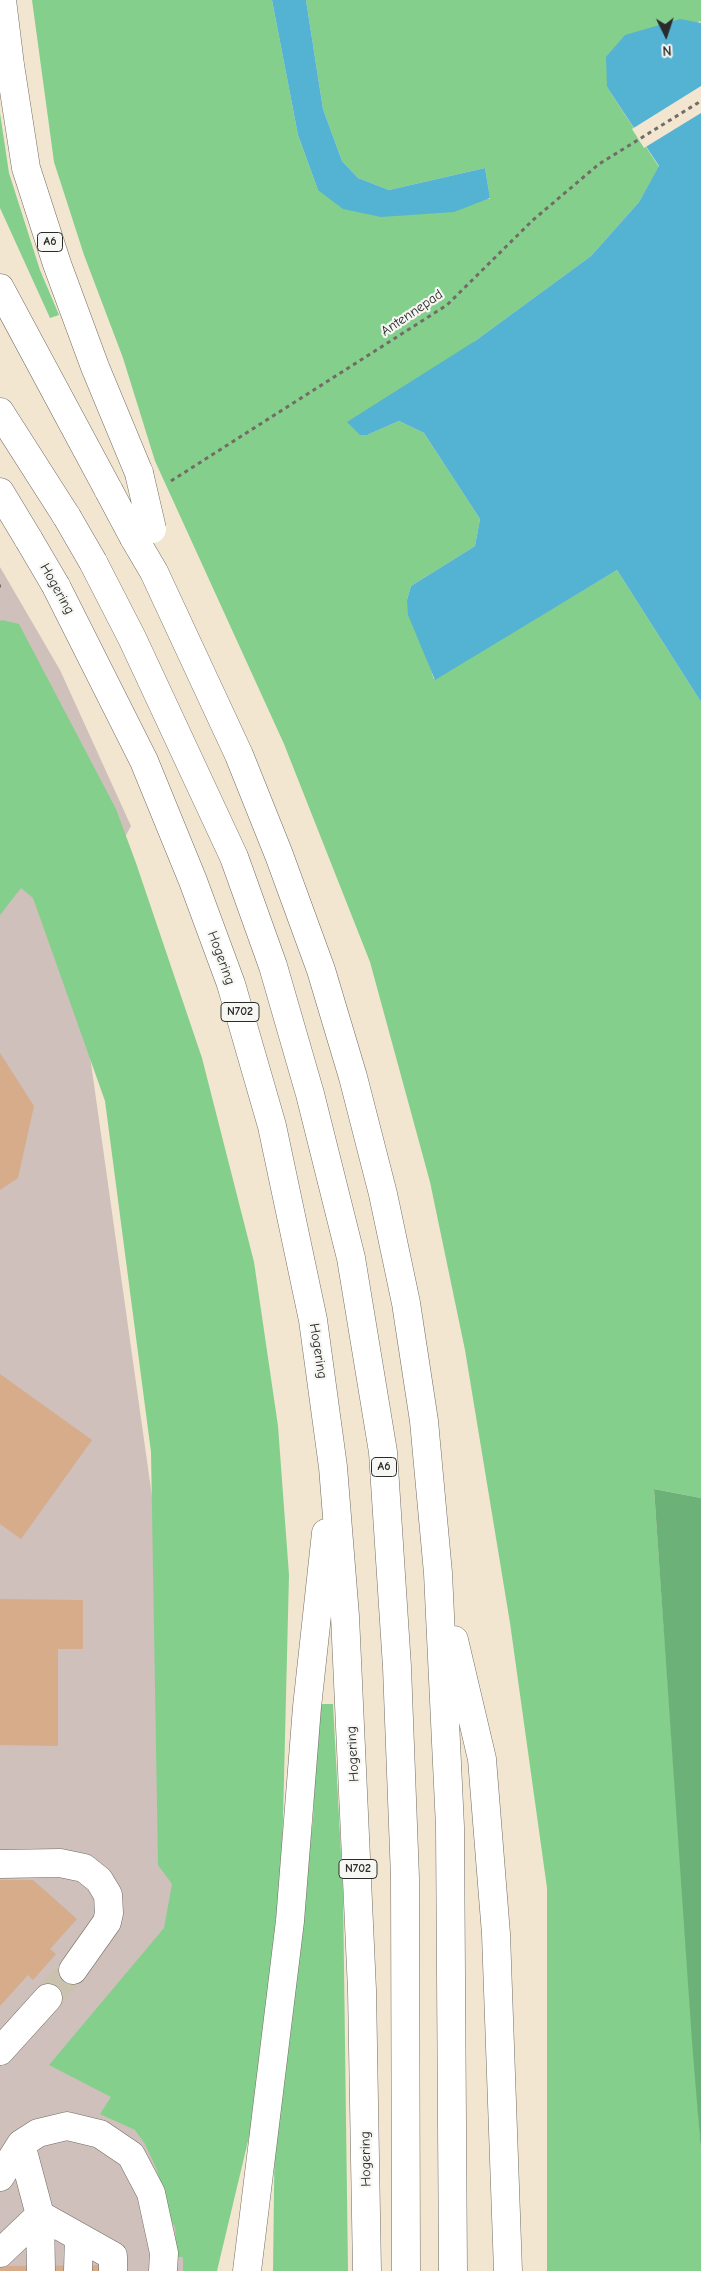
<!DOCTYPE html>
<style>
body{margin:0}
#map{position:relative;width:701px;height:2271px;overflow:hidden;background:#f3e6d0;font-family:"Comic Neue",sans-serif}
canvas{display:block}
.north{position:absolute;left:641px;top:10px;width:50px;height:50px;-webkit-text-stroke:4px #f6f6f2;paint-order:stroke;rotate:176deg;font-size:14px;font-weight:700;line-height:20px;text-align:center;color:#2b2b2b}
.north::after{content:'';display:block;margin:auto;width:18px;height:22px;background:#2b2b2b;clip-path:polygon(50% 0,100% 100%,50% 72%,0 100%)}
</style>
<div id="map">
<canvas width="701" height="2271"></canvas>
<div class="north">N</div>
</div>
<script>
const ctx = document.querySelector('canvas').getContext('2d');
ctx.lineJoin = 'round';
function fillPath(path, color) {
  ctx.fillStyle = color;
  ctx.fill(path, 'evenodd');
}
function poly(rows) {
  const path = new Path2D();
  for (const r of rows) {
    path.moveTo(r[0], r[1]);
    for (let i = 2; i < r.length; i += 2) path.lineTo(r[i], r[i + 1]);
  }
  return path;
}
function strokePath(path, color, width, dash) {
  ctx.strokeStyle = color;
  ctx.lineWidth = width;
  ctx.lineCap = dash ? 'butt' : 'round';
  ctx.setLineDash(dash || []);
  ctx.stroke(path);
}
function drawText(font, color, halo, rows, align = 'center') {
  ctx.font = font + ' "Comic Neue",sans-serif';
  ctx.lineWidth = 4.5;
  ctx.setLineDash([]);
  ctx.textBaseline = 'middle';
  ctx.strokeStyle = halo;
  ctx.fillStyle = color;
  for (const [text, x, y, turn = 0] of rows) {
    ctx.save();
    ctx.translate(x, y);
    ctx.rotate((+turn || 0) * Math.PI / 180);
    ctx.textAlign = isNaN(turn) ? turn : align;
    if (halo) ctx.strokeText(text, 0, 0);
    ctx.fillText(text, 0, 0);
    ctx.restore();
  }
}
fillPath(poly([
 [0,567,60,670,131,826,73,935,184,1724,209,2271,0,2271]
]), '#cfc0bb');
fillPath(poly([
 [32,0,272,0,298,135,318,190,490,199,485,168,389,190,358,178,342,161,323,109,306,0,701,0,701,23,700,21,607,87,659,167,639,202,591,256,475,341,367,435,399,421,424,433,480,519,475,546,411,586,407,600,434,679,617,570,701,702,701,1498,654,1489,701,2152,701,2271,547,2271,547,1888,510,1623,465,1350,430,1182,370,962,284,744,155,461,123,358,84,255,54,162],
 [0,113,9,173,40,270,59,315,50,318,0,208],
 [2,620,19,624,116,809,136,863,202,1058,254,1262,278,1426,289,1575,282,1859,259,2095,217,2271,183,2271,183,2257,177,2257,175,2227,168,2216,157,2170,145,2144,135,2130,100,2114,111,2097,49,2065,164,1928,172,1884,158,1865,151,1452,105,1101,33,898,21,888,0,915,0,621],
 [318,1704,333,1704,343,1891,348,2271,273,2271,275,2110,313,1820]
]), '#85cf8c');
fillPath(poly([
 [654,1489,701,1498,701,2152,692,2042]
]), '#6cb278');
fillPath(poly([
 [272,0,306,0,323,109,342,161,358,178,389,190,485,168,490,198,454,212,381,217,343,209,318,190,298,135],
 [680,19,701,23,701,702,617,570,435,680,408,615,407,600,411,586,475,546,480,519,424,433,399,421,367,435,360,435,347,422,475,341,591,256,639,202,659,166,607,87,606,57,625,35]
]), '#54b2d2');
fillPath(poly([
 [701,86,701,113,644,148,632,129]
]), '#f3e6d0');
fillPath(poly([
 [0,1053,34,1106,18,1178,0,1190],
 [0,1374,92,1440,21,1539,0,1524],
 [0,1599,83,1600,83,1649,58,1649,58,1746,0,1745],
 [0,1880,33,1880,77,1919,50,1949,56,1954,33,1980,28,1975,0,2006],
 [125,2265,125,2271,0,2271,0,2266]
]), '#d6ac8b');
strokePath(poly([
 [48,1998,73,1970]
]), '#cbc1af', 28, [28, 14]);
const minor = poly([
 [0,1864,60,1863,84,1868,99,1880,108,1895,109,1913,107,1922,73,1970],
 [0,2051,48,1998],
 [21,2144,40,2215,113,2256,113,2271],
 [0,2177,21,2144,38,2133,67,2126,100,2134,131,2155,151,2193,164,2253,163,2271],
 [40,2215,41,2271],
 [0,2253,40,2215],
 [78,2271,79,2237]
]);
const highway = poly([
 [2,0,10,65,26,168,57,264,95,367,139,473],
 [0,288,109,491],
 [0,412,67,517],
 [0,492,29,540],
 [134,538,154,572,239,755,279,855,321,970,353,1077,383,1194,406,1303,424,1421,438,1573,450,1827,453,2271],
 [93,562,132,638,234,857,273,966,310,1094,351,1258,383,1452,397,1667,405,1878,406,2271],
 [56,586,144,761,193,881,231,984,272,1126,313,1320,333,1467,345,1616,362,1990,367,2271],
 [454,1640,482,1759,496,1934,508,2271],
 [247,2271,290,1921,307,1707,326,1533]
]);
strokePath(minor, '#716c65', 29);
strokePath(highway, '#716c65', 29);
strokePath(poly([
 [171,481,447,305,533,220,599,164,701,101],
 [0,586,1,586]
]), '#716c65', 3, [4, 4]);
strokePath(minor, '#fff', 28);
strokePath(highway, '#fff', 28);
const highwayBridge = poly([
 [139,473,152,529],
 [109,491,134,538],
 [67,517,93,562],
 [29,540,56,586]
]);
strokePath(highwayBridge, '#716c65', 29, []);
strokePath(highwayBridge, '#fff', 28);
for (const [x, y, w] of [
 [50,242,25],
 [240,1012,38],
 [384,1467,25],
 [358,1869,38]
]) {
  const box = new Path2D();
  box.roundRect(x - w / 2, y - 9.5, w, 19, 4);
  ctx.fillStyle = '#f6f6f2';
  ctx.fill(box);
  strokePath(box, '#2b2b2b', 1);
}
drawText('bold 12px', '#2b2b2b', null, [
 ["A6",50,242],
 ["N702",240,1012],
 ["A6",384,1467],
 ["N702",358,1869]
]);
drawText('14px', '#2b2b2b', '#f6f6f2', [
 ["Antennepad",412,313,-34],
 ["Hogering",57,589,61],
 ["Hogering",221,958,70],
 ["Hogering",318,1351,81],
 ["Hogering",353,1754,-93],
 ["Hogering",366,2159,-91]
]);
</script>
